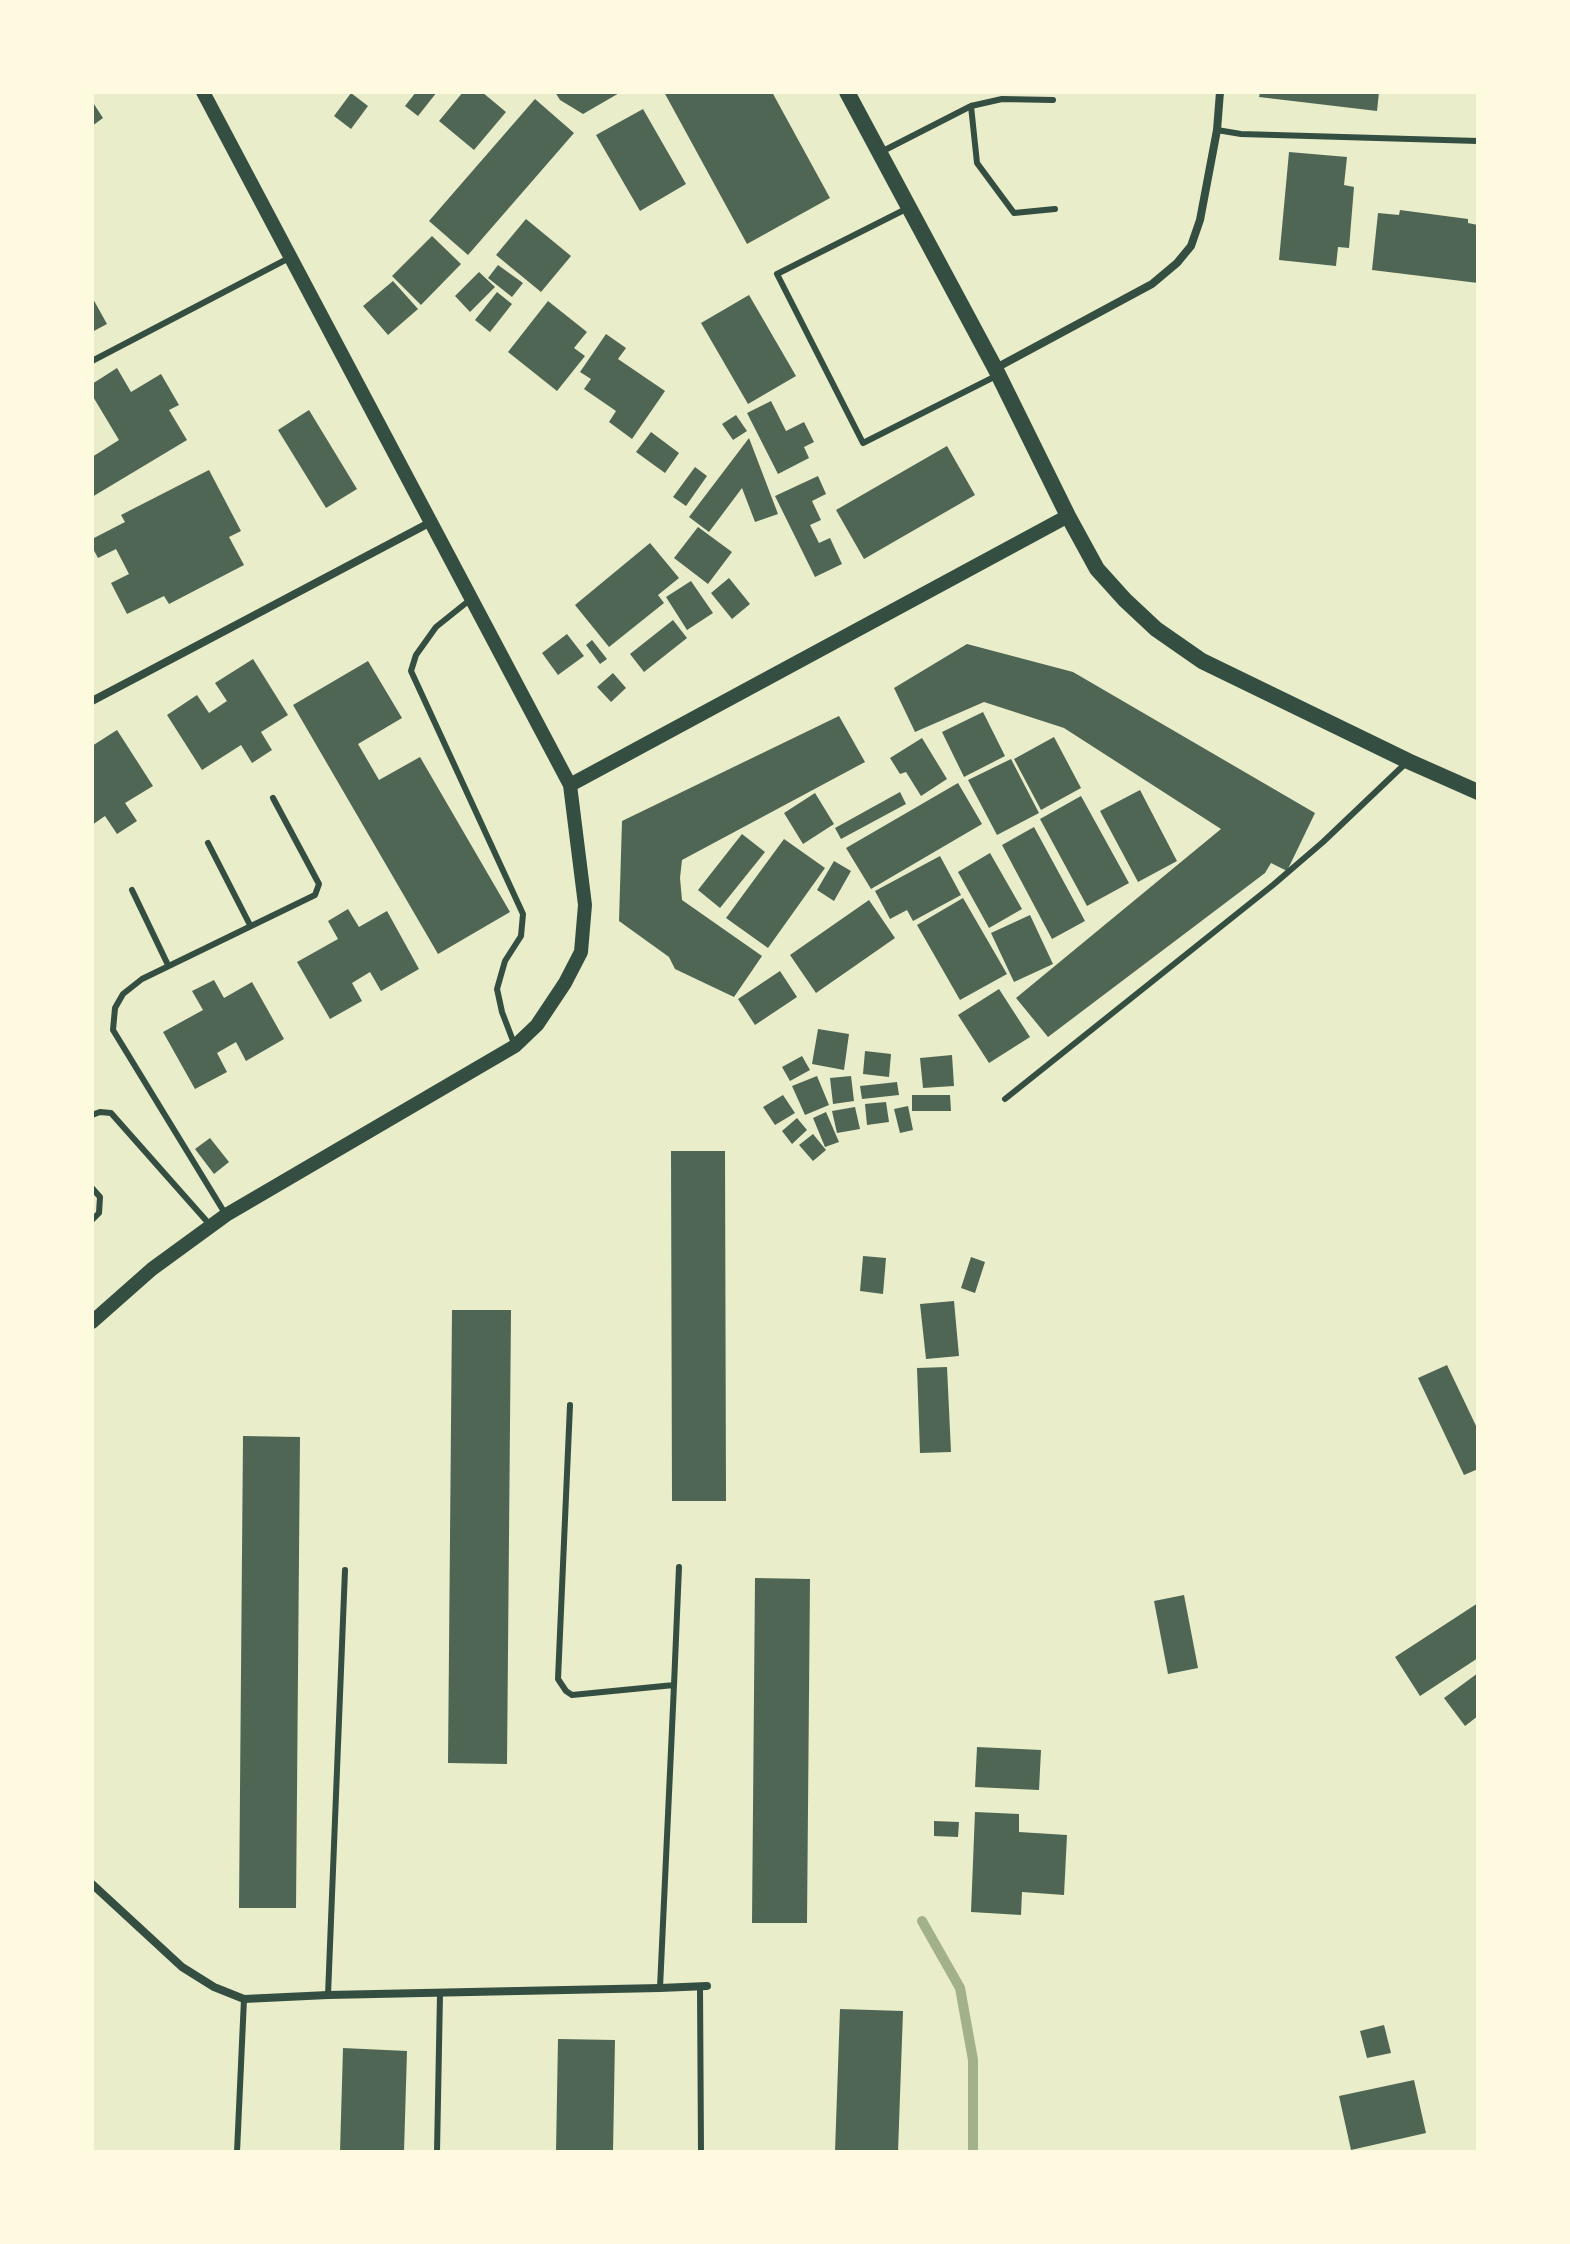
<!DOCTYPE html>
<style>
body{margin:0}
#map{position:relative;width:1570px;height:2244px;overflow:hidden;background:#e9edc9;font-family:"Varela Round",sans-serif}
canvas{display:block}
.frame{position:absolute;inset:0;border:94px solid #fefae0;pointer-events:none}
</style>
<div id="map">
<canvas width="1570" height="2244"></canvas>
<div class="frame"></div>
</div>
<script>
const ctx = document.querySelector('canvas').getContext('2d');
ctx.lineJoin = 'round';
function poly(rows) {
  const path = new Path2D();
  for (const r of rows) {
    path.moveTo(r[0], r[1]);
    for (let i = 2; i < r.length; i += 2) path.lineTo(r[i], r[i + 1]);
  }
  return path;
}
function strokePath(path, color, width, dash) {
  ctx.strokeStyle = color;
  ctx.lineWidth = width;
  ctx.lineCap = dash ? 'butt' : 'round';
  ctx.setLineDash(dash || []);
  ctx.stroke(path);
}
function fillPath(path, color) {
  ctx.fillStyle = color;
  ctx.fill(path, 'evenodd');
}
strokePath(poly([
 [922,1921,960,1988,973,2060,973,2152]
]), '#a3b18a', 10);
fillPath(poly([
 [416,92,437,92,418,116,405,106],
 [463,92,482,92,506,112,474,150,439,121],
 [555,92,621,92,583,114,560,100],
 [664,92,772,92,830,198,747,244],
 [1260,92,1379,92,1377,111,1259,97],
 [351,93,368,106,351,129,334,116],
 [535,99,574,133,468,255,429,221],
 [92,101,103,118,92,126],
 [643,109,686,184,640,211,596,135],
 [1289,152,1347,157,1344,185,1354,187,1349,248,1338,247,1336,266,1279,260],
 [1400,210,1468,219,1468,223,1478,225,1478,283,1372,270,1378,213,1399,215],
 [526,219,571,256,541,292,496,255],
 [432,236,461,264,421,305,392,276],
 [498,265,523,283,512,297,488,278],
 [479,272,495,287,470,312,455,296],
 [393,281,418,309,388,335,363,306],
 [497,292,512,304,490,332,475,320],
 [749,295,796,376,748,404,701,323],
 [92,297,107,324,92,332],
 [548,301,587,332,574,348,585,356,557,391,508,352],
 [606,334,626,348,618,359,665,391,632,439,609,422,616,411,584,389,591,379,580,372],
 [117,368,131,392,161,374,179,405,169,410,187,440,92,497,92,457,119,440,92,395,92,384],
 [771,401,786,431,804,422,814,442,804,447,809,458,778,474,747,413],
 [309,410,357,489,326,508,278,430],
 [736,415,747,431,733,440,722,424],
 [651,432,679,453,665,473,636,452],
 [749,438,778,514,755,522,742,488,709,532,689,517],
 [947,446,975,495,864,559,836,510],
 [695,467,707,476,686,506,673,497],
 [209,470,241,531,229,537,244,565,169,604,164,596,127,614,111,583,129,574,116,549,98,558,92,547,92,539,125,522,121,515],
 [818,476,826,494,812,501,821,520,810,525,819,543,830,538,842,564,815,577,775,496],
 [698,527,732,552,708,584,674,558],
 [650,543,679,578,658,595,664,603,609,647,575,605],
 [729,578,750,604,732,619,711,593],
 [691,581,713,613,687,630,666,597],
 [673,620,687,638,644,672,630,654],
 [567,634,584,656,558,675,542,653],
 [592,640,607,659,600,664,586,645],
 [967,644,1073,672,1315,813,1287,871,1271,863,1265,873,1048,1037,1016,998,1221,829,1064,728,984,702,915,732,894,688],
 [253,659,288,715,261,732,272,750,252,763,241,745,202,770,167,715,197,695,209,713,227,701,215,683],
 [368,661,402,718,358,744,379,780,420,757,510,912,438,954,293,705],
 [613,673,626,688,611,702,597,687],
 [983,712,1005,756,964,777,942,732],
 [839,716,865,762,682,860,680,878,682,900,762,956,734,997,675,969,669,957,619,921,622,821],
 [117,730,153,786,125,803,137,821,117,834,105,816,92,825,92,746],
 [1054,737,1081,788,1041,810,1014,759],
 [922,738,947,779,921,796,906,772,900,774,890,758],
 [1011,759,1039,813,997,835,968,780],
 [958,783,982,824,871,889,846,848],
 [1140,790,1177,861,1138,882,1100,811],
 [900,792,906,804,841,839,835,828],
 [815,793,834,824,803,844,784,813],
 [1081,796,1129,883,1087,906,1040,819],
 [1034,827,1085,921,1052,939,1002,845],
 [742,834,765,852,720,908,698,890],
 [784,839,825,868,768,948,726,918],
 [990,853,1022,909,989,928,958,872],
 [940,856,961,895,913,921,907,910,890,919,875,891],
 [834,861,851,871,834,901,817,890],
 [963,898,1007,974,960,1000,917,925],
 [869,900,895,938,816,993,790,955],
 [348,909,359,927,387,911,419,969,381,991,370,972,352,983,362,1001,330,1019,297,962,338,939,328,921],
 [1030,915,1053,964,1014,982,991,933],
 [780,971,797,997,755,1025,738,999],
 [214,980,224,998,252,982,284,1039,246,1061,236,1042,217,1053,227,1072,195,1089,163,1032,203,1010,192,991],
 [999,989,1030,1037,989,1063,958,1015],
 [818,1029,849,1034,844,1070,812,1064],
 [865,1051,891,1054,889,1077,863,1074],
 [952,1055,954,1086,923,1088,920,1058],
 [802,1056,810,1070,790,1081,782,1067],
 [817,1076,829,1105,805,1115,792,1086],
 [851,1076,854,1101,833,1104,830,1078],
 [897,1082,899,1095,862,1099,860,1086],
 [783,1095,795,1113,775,1125,763,1107],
 [912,1095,950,1095,951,1111,912,1111],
 [886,1102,889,1122,867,1125,865,1104],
 [908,1106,913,1130,900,1133,894,1109],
 [855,1107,860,1129,837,1133,832,1111],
 [826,1112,839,1142,825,1147,813,1118],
 [797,1118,807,1130,792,1144,782,1131],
 [813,1134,826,1150,813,1161,799,1145],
 [210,1138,229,1162,214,1174,195,1149],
 [671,1151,725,1151,726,1501,672,1501],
 [863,1256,886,1258,883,1294,860,1291],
 [971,1257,985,1262,975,1293,961,1288],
 [954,1301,959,1356,926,1359,920,1304],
 [452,1310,511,1310,507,1764,448,1763],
 [1447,1365,1478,1430,1478,1469,1464,1475,1418,1378],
 [947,1367,951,1452,920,1453,917,1368],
 [243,1436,300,1437,296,1908,239,1908],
 [755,1578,810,1579,807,1923,752,1923],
 [1184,1595,1198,1668,1168,1674,1154,1601],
 [1478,1603,1478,1658,1420,1696,1395,1657],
 [1478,1673,1478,1716,1465,1726,1444,1698],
 [977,1747,1041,1750,1039,1790,975,1787],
 [975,1812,1019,1814,1019,1832,1067,1835,1064,1895,1022,1892,1021,1915,971,1912],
 [934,1821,959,1822,958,1837,934,1836],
 [840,2009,903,2011,898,2152,835,2152],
 [1384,2025,1391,2053,1367,2058,1360,2031],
 [558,2039,615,2040,613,2152,556,2152],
 [343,2048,407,2051,404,2152,340,2152],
 [1414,2080,1426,2133,1351,2150,1339,2096]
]), '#4f6655');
strokePath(poly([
 [971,106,1002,99,1053,100],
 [1217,130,1241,134,1478,141],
 [881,152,971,106,977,163,1014,213,1055,209],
 [908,208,777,274,863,443,998,375],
 [92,361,291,257],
 [471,599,436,627,416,655,411,671,523,914,521,936,505,961,497,989,502,1012,515,1046],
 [208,843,250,925],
 [132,890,168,965],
 [1005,1099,1273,885,1323,842,1406,763],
 [92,1115,100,1112,111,1113,211,1226],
 [92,1188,100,1197,99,1213,92,1220],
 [226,1215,113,1030,115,1008,123,994,142,979,315,895,319,884,273,798],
 [570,1405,558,1679,566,1691,572,1695,674,1685,660,1988],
 [674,1685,679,1567],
 [700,1986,701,2152],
 [328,1995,345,1570],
 [237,2152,244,1999],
 [437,2152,440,1994]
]), '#344e41', 6);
strokePath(poly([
 [996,368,1152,284,1177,263,1191,246,1200,220,1217,130,1220,92],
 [92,701,431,522],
 [92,1884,182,1967,214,1987,244,1999,328,1995,660,1988,707,1986]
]), '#344e41', 8);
strokePath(poly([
 [203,92,570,785],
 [92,1322,152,1269,226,1215,515,1046,537,1025,565,983,581,952,585,905,570,785,1068,516]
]), '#344e41', 14);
strokePath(poly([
 [847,92,995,368,1068,516,1097,569,1125,600,1156,629,1202,661,1408,761,1478,792]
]), '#344e41', 16);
</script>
